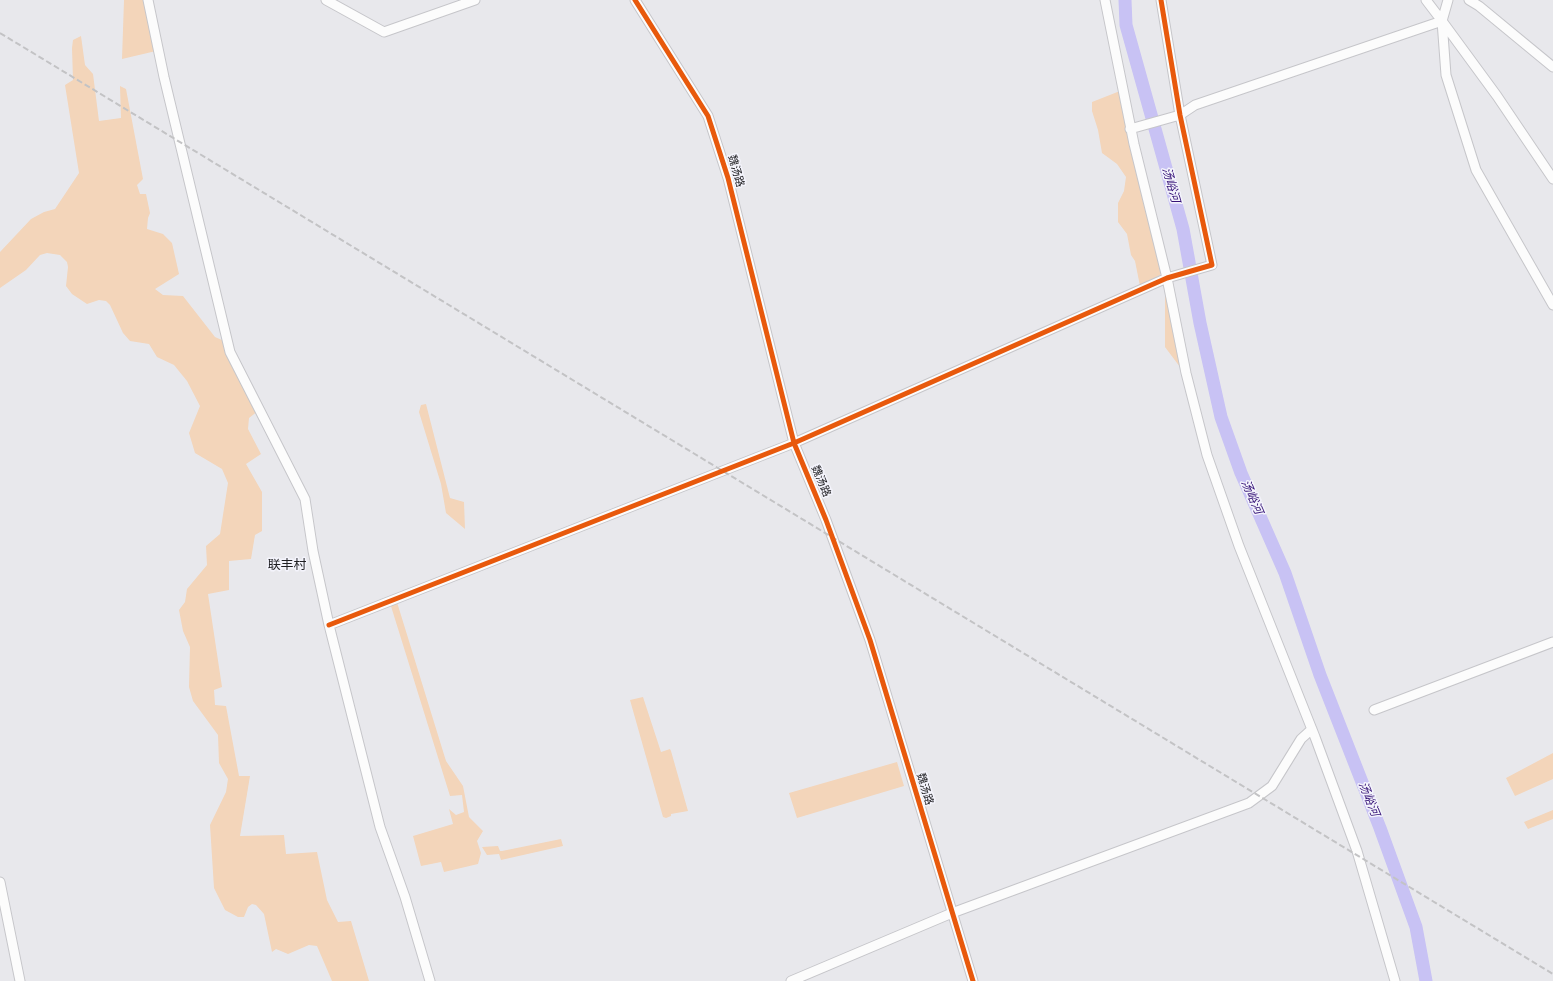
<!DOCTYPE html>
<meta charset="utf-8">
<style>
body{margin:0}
canvas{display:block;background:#e8e8ec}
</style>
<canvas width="1553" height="981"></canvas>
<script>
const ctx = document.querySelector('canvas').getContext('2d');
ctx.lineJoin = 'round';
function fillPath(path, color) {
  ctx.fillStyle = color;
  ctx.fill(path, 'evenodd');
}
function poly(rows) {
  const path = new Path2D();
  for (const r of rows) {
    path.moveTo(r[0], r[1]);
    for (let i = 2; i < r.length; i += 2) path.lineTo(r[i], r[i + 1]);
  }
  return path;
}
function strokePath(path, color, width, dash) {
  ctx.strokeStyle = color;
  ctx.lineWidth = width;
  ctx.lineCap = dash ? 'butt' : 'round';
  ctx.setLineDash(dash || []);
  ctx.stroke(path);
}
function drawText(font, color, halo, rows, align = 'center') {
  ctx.font = font + ' "Playfair Display","Noto Sans SC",serif';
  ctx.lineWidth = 3;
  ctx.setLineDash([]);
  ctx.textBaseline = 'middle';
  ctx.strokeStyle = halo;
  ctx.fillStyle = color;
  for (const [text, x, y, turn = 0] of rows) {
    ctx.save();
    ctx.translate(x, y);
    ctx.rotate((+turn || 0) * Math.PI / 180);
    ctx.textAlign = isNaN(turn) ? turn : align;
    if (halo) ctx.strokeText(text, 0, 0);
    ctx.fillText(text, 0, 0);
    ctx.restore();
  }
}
fillPath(poly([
 [124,0,146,0,156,51,122,59],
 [81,36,85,65,93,74,99,121,121,118,120,86,126,89,143,179,137,185,140,194,146,194,150,213,148,218,147,229,163,234,172,243,179,274,155,289,163,295,183,296,215,337,224,341,258,411,249,418,248,429,261,454,246,464,262,492,262,531,255,535,251,559,229,561,229,590,208,594,222,687,214,690,215,705,226,706,239,776,250,776,240,836,284,835,286,854,317,852,327,900,338,922,351,921,369,981,332,981,317,946,309,945,288,954,276,949,272,952,264,914,256,905,252,904,248,907,244,917,238,917,225,910,214,888,210,825,226,792,228,779,219,763,218,735,193,701,189,687,190,647,183,631,179,610,185,602,187,589,207,565,206,546,220,534,228,483,222,469,195,453,189,433,200,406,187,381,174,365,157,357,149,344,130,341,123,333,110,305,106,301,99,300,87,304,72,294,66,286,68,267,67,262,60,255,47,253,40,255,26,270,0,288,0,252,31,219,44,212,55,209,79,173,65,85,73,80,72,48,73,40],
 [1120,91,1125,114,1123,115,1161,272,1160,275,1140,286,1135,261,1131,255,1127,234,1118,222,1118,203,1124,191,1126,177,1117,164,1102,153,1098,130,1092,111,1092,102],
 [1165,290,1184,368,1180,367,1165,347],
 [426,404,450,498,464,502,465,529,446,513,441,484,419,412,421,405],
 [396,599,446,761,463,786,469,817,483,831,477,841,481,853,478,864,444,872,441,862,421,866,413,836,453,824,449,809,456,815,464,812,462,795,450,796,390,603],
 [643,697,661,752,670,749,671,751,688,811,671,814,671,816,666,818,663,817,630,700],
 [1553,753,1553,779,1515,796,1506,778],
 [897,762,904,786,797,818,789,793],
 [1553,810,1553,819,1528,829,1524,822],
 [561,839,563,846,501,860,499,854,487,855,482,847,498,846,500,851,502,851]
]), '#f3d5ba');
strokePath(poly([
 [1125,0,1126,25,1183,229,1200,323,1221,417,1241,473,1285,573,1320,675,1380,828,1416,927,1426,981]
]), '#c8c2f4', 13);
const minor = poly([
 [148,0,164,77,230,352,305,499,313,551,329,625,380,827,405,897,430,981],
 [326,0,384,32,475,0],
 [635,0,708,116,728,178,794,443,826,520,870,640,973,981],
 [1105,0,1134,144,1167,278,1186,373,1207,455,1239,546,1315,737,1357,851,1395,981],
 [1426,0,1442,21,1446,75,1476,170,1553,305],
 [1448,0,1442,21,1497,96,1553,179],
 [1469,0,1479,6,1553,67],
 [1130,129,1180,115,1195,105,1442,21],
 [329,625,794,443,1167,278,1212,265,1180,115,1161,0],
 [1374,710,1553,642],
 [0,882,20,981],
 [791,981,952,913,1249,803,1272,786,1301,739,1312,729]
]);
strokePath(minor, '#c6c6ca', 11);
strokePath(minor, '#fcfcfc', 9);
strokePath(poly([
 [0,33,1553,974]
]), '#c3c3c5', 2, [6, 3]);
strokePath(poly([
 [635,0,708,116,728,178,794,443,826,520,870,640,973,981],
 [329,625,794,443,1167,278,1212,265,1180,115,1161,0]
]), '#e8590c', 5);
drawText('11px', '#1f1f22', '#f4f4fc', [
 ["魏汤路",736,171,74],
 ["魏汤路",821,481,67],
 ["魏汤路",925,789,73]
]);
drawText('italic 12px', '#351277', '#f4f4fc', [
 ["汤峪河",1171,185,74],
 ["汤峪河",1252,497,66],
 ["汤峪河",1369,799,68]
]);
drawText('13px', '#1f1f22', '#f4f4fc', [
 ["联丰村",287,565]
]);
</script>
